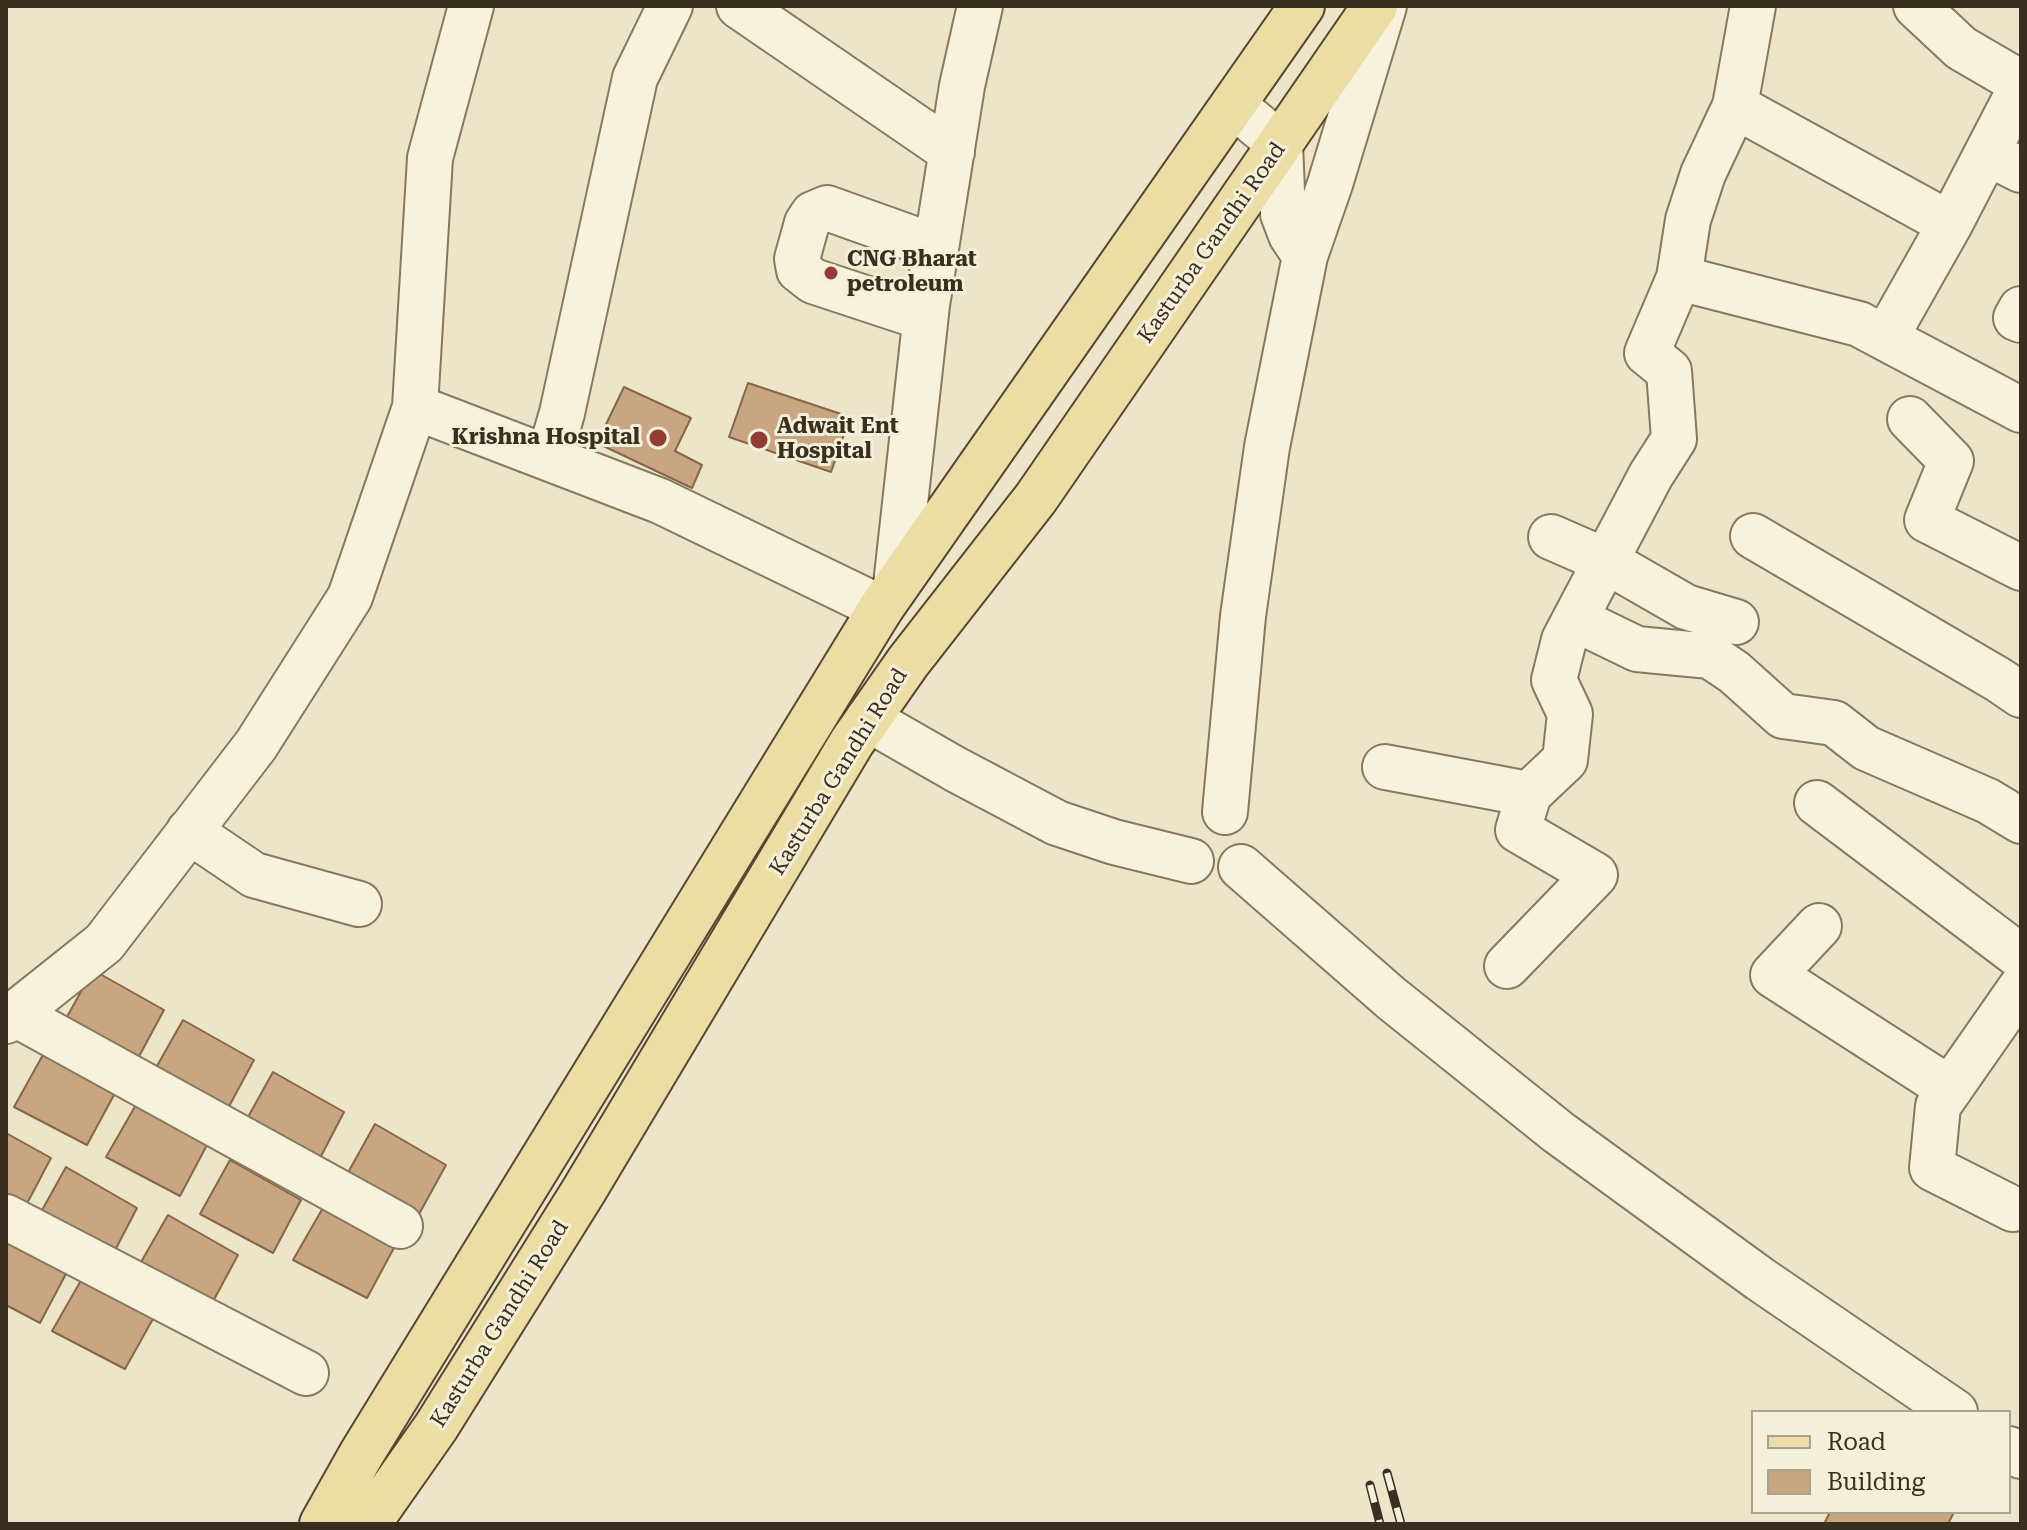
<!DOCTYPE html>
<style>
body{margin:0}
#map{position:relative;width:2027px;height:1530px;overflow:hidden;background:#ece5c9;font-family:"Roboto Serif",serif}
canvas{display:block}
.frame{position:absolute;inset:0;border:8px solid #392f21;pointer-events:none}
.legend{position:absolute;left:1751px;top:1410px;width:260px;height:104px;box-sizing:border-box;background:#f4efd8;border:2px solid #a9a28f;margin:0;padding:10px 14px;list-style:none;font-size:24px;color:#392f21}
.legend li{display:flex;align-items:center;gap:16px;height:40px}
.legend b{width:40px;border:2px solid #a9a28f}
</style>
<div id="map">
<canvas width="2027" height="1530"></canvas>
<div class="frame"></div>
<ul class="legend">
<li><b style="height:10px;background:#ecdda4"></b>Road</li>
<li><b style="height:22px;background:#c8a681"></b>Building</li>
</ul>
</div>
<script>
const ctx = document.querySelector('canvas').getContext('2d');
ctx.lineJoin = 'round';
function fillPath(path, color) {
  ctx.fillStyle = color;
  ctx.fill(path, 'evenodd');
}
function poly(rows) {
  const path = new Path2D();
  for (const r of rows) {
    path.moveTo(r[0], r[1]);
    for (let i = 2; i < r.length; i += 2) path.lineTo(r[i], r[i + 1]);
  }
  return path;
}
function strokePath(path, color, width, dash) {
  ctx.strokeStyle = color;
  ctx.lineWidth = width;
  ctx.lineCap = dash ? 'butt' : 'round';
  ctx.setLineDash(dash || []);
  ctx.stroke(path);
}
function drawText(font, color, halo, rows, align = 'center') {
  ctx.font = font + ' "Roboto Serif",serif';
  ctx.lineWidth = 6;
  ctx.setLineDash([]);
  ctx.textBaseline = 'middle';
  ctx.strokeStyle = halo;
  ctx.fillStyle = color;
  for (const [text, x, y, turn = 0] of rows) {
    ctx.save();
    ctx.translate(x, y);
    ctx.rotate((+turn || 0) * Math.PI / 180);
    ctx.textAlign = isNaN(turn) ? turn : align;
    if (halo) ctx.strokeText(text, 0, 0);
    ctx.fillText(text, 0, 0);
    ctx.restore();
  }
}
const building = poly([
 [748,383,850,417,831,472,729,437,748,383],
 [624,387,691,418,675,451,702,465,692,488,597,443,624,387],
 [93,970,164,1010,136,1062,63,1024,93,970],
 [183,1020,254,1060,226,1112,153,1073,183,1020],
 [44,1053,115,1093,87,1145,14,1107,44,1053],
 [273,1072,344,1112,317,1164,243,1126,273,1072],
 [137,1103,208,1143,180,1196,106,1157,137,1103],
 [375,1124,446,1165,418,1216,345,1178,375,1124],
 [6,1133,51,1158,23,1211,6,1202,6,1133],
 [230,1160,301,1200,273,1253,200,1214,230,1160],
 [66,1167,137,1208,110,1260,36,1221,66,1167],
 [324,1206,395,1246,367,1298,293,1260,324,1206],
 [168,1215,238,1255,210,1307,137,1269,168,1215],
 [6,1236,68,1270,40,1323,6,1305,6,1236],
 [83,1277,154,1317,125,1369,52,1331,83,1277],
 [1830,1512,1954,1512,1948,1524,1824,1524,1830,1512]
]);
fillPath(building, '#c8a681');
strokePath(building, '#856646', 2);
const minor = poly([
 [739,6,952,152],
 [1916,6,1961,48,2021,83],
 [1233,105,1280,144,1283,214,1291,235,1305,256],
 [1735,106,1950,224,1886,337],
 [1987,153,2021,170],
 [1950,224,2021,87],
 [1679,278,1859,324,2021,410],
 [2021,309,2016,318,2021,320],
 [925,318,813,281,799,270,797,259,807,223,813,214,827,208,936,247],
 [415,407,660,501,881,608],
 [1910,419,1951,461,1927,520,2021,568],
 [549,458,562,413,635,78,670,6],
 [1753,536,1999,680,2021,695],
 [1551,537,1606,561,1686,607,1736,622],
 [896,585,927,305,962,86,980,6],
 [1575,619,1637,649,1710,656,1734,672,1783,716,1834,723,1866,748,1988,801,2021,821],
 [868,719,955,769,1057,823,1114,842,1191,861],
 [1385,767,1529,794,1518,830,1595,875,1507,966],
 [1529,794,1565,760,1570,714,1554,680,1564,640,1651,475,1674,439,1669,371,1647,353,1679,278,1688,220,1703,174,1735,106,1753,6],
 [1817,803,2021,957],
 [1225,812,1243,616,1267,447,1305,256,1330,184,1384,6],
 [189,831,254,875,359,904],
 [1241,867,1391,998,1558,1132,1760,1279,1955,1412],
 [1819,926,1773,975,1950,1089],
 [15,1014,400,1226],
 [6,1021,104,943,256,745,350,597,415,407,430,158,471,6],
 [2013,1209,1932,1168,1938,1106,2021,987],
 [6,1217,306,1373],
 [2009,1449,2021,1456]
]);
const major = poly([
 [322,1524,362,1453,881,608,1302,6],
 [368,1524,436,1427,583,1192,852,742,908,662,1036,498,1375,6]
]);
strokePath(minor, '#87795e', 48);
strokePath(major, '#564732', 48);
strokePath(minor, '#f7f2dc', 44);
strokePath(major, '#ecdda4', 44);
const rail = poly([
 [1387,1473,1401,1524],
 [1370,1485,1380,1524]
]);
strokePath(rail, '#392f21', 9);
strokePath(rail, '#f4efd8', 6, [18]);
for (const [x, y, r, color] of [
 [831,273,8,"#933c32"],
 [658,438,10,"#933c32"],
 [759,440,10,"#933c32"]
]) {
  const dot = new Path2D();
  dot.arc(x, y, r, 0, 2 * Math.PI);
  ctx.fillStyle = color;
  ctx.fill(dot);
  strokePath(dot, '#f4efd8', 3);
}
drawText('22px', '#392f21', '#f4efd8', [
 ["Kasturba Gandhi Road",1212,243,-55],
 ["Kasturba Gandhi Road",839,772,-58],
 ["Kasturba Gandhi Road",500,1324,-58]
]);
drawText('bold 22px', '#392f21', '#f4efd8', [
 ["CNG Bharat",847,260],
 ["petroleum",847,285],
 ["Adwait Ent",777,427],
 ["Hospital",777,452],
 ["Krishna Hospital",640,438,"right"]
], 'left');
</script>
